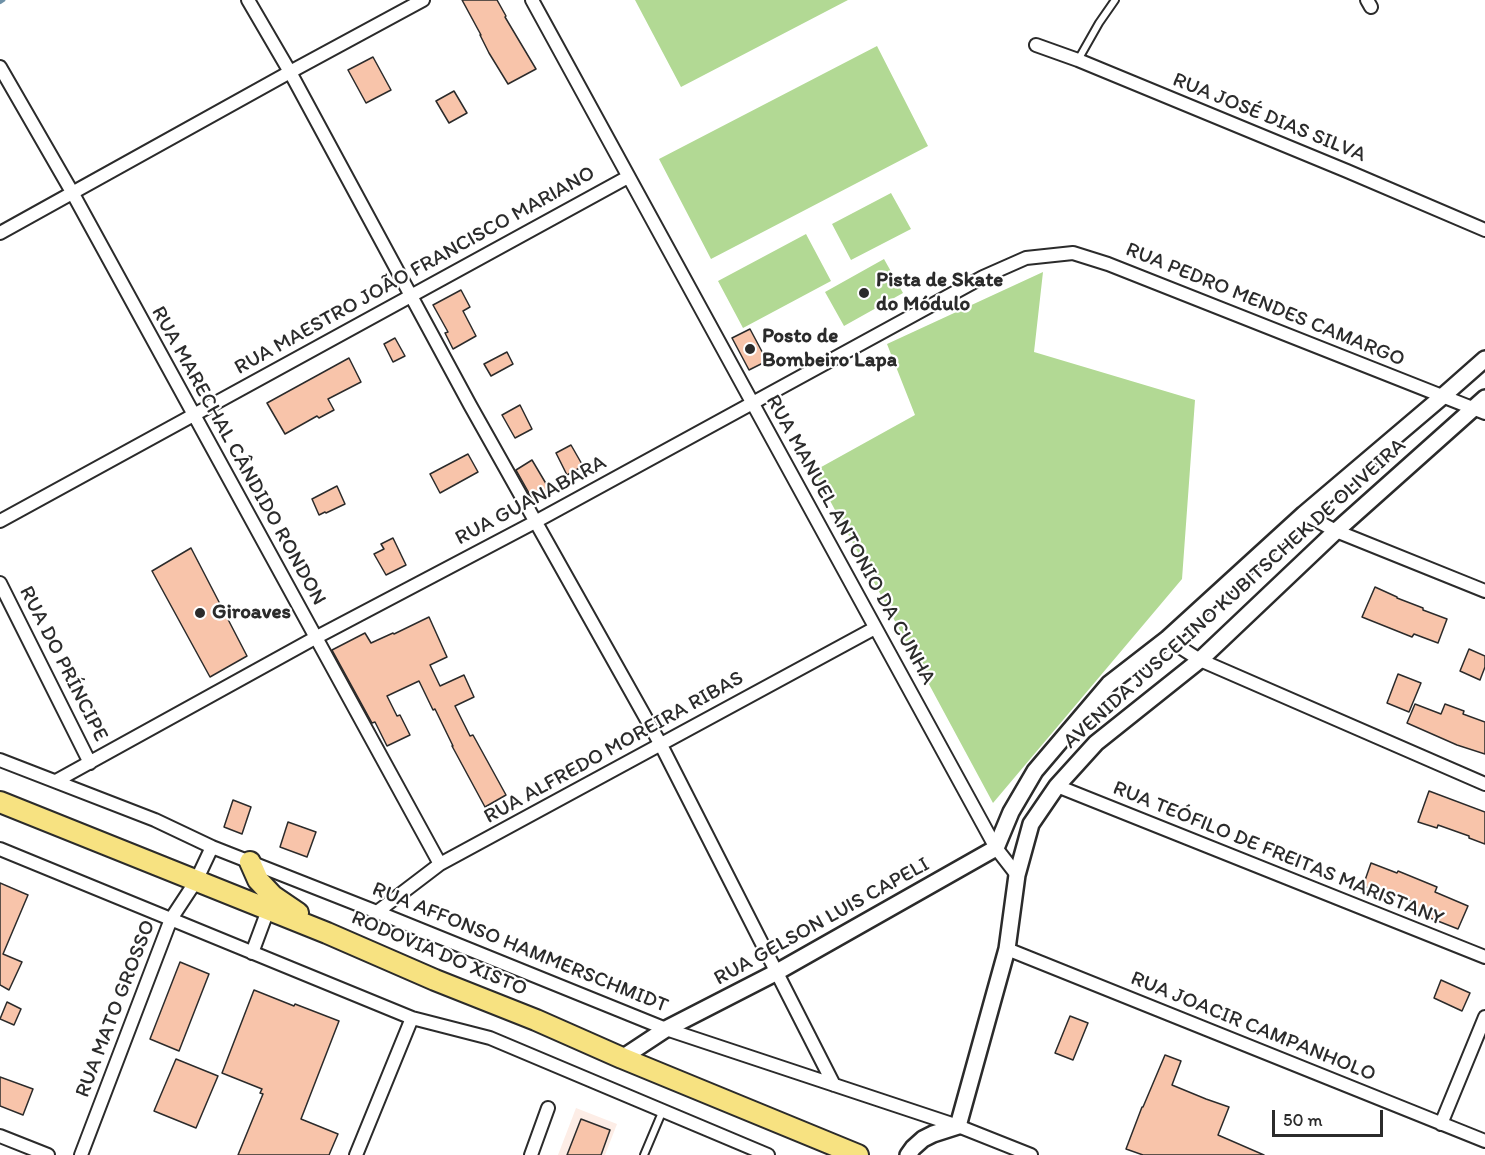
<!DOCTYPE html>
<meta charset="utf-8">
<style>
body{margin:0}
#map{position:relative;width:1485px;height:1155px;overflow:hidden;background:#fff;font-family:Itim,sans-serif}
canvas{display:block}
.scale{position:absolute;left:1272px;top:1110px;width:111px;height:27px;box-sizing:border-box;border:3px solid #2b2b2b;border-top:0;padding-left:8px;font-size:18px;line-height:21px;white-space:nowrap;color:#2b2b2b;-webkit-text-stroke:4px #fff;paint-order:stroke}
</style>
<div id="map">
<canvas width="1485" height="1155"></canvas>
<div class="scale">50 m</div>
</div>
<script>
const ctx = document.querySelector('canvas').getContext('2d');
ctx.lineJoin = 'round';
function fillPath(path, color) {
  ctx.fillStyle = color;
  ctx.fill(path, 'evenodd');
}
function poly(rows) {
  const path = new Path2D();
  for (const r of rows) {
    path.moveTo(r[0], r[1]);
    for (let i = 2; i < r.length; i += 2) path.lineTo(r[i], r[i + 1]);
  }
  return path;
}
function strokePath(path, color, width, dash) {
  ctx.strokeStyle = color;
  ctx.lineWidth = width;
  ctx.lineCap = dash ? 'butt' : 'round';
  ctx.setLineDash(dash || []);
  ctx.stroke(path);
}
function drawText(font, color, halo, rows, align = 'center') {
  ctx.font = font + ' Itim,sans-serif';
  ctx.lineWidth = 4.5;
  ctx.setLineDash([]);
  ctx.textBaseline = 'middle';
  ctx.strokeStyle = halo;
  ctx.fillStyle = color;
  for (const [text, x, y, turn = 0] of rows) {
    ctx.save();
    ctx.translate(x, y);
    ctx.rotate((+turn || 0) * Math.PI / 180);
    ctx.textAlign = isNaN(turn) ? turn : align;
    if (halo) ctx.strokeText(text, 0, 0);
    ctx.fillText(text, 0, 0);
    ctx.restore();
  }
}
fillPath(poly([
 [576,1108,617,1124,605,1155,558,1155]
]), '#fdede6');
fillPath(poly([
 [635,0,848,0,681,87],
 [877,46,928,146,711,259,659,159],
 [891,193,911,229,851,260,832,224],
 [806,234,831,281,743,328,718,281],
 [884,259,903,293,844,326,825,292],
 [1043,272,1034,352,1195,400,1182,579,993,803,814,471,915,415,887,344]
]), '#b2d994');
strokePath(poly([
 [0,2,3,0]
]), '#6e91a7', 4.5);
const building = poly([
 [462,0,497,0,506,16,505,17,536,69,508,84,489,53,480,35,481,35,462,0],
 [373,57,391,90,366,103,348,70,373,57],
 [454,91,467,113,449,123,436,101,454,91],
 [461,290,470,307,463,311,476,336,453,349,445,333,448,332,433,305,461,290],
 [750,329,767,361,749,370,732,338,750,329],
 [395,338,405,356,393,362,384,344,395,338],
 [507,352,513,364,491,376,484,364,507,352],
 [349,358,361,382,328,399,334,410,319,418,317,416,285,434,267,403,349,358],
 [520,405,532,429,515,438,502,415,520,405],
 [571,445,583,466,567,475,556,453,571,445],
 [468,454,478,472,440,493,430,474,468,454],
 [532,460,551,492,534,502,516,470,532,460],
 [337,486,345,504,326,513,325,512,319,515,312,499,337,486],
 [393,538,406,565,386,575,374,554,384,549,381,544,393,538],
 [191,548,247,656,210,677,152,571,191,548],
 [1375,587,1397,597,1397,598,1423,608,1423,610,1447,619,1438,643,1414,634,1412,637,1362,617,1375,587],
 [429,617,447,657,430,665,440,686,464,675,474,697,455,706,470,736,473,735,506,795,485,807,452,746,453,746,435,709,433,710,419,681,387,696,397,716,400,715,410,735,387,746,375,722,372,723,332,650,365,633,371,643,393,633,394,634,429,617],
 [1469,649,1485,656,1485,667,1480,680,1460,671,1469,649],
 [1398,674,1421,683,1409,712,1387,703,1398,674],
 [1415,704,1441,714,1445,704,1464,711,1463,714,1485,722,1485,754,1457,745,1407,723,1415,704],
 [1429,791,1485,812,1485,844,1469,838,1469,836,1438,825,1437,828,1418,822,1429,791],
 [233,800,251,807,242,834,224,827,233,800],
 [288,822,316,832,307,857,280,847,288,822],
 [1371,863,1397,873,1398,871,1437,887,1435,892,1468,906,1458,929,1410,910,1413,902,1385,891,1384,894,1363,886,1371,863],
 [0,883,28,895,3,954,22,962,9,990,0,985,0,883],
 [180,962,209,974,179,1051,150,1039,180,962],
 [1441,980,1470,993,1462,1011,1434,998,1441,980],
 [254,990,294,1006,295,1004,339,1021,301,1119,338,1134,329,1155,238,1155,263,1094,260,1093,262,1089,222,1073,254,990],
 [7,1002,21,1009,14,1025,0,1019,7,1002],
 [1070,1016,1088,1023,1073,1060,1055,1053,1070,1016],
 [1165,1055,1181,1061,1172,1085,1206,1099,1229,1107,1218,1135,1264,1155,1143,1155,1126,1149,1142,1107,1143,1107,1165,1055],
 [176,1059,218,1076,196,1128,154,1111,176,1059],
 [0,1077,33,1089,23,1115,0,1106,0,1077],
 [581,1119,610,1130,601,1155,567,1155,581,1119]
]);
fillPath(building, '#f8c4aa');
strokePath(building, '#2b2b2b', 1.5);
const service = poly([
 [1078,60,1099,23,1115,0],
 [644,1155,663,1110]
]);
const minor = poly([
 [248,0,290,72,470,405,661,745,834,1085],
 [532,0,996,848,1017,875],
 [1367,0,1371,7],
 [1036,45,1078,60,1347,171,1485,230],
 [0,67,72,192,440,864],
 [0,233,290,72,423,0],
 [1304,514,1336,531,1485,591],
 [0,521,628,177],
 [0,583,90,763],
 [1167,639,1200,660,1485,784],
 [0,760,155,820,212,847,377,912,666,1029,958,1126,1031,1155],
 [56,781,315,638,535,522,983,277,1026,258,1073,253,1108,264,1485,413],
 [1057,786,1485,957],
 [0,849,412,1018,490,1038,768,1155],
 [377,912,440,864,875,628],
 [1007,949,1485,1141],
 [252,953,268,910],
 [1441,1124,1485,1017],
 [0,1136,48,1155],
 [81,1155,171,919,196,881,212,847],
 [356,1155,412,1018],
 [531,1155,548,1108]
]);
const tertiary = poly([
 [622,1058,666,1029,777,972,996,848,1011,812,1035,771,1109,684,1167,639,1304,514,1443,396,1485,359],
 [908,1155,913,1148,923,1139,933,1134,958,1126,1007,949,1017,875,1031,824,1057,786,1096,743,1200,660,1336,531,1485,398]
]);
const trunk = poly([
 [0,802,327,933,435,980,536,1020,622,1058,858,1155],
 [250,862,258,880,273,896,298,913]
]);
strokePath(service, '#2b2b2b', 10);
strokePath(minor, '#2b2b2b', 16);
strokePath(tertiary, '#2b2b2b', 20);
strokePath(trunk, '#2b2b2b', 24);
strokePath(service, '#fff', 6);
strokePath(minor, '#fff', 12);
strokePath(tertiary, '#fff', 15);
strokePath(trunk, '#f7e281', 20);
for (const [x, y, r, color] of [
 [864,293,6,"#2b2b2b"],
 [750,349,6,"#2b2b2b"],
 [200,613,6,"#2b2b2b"]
]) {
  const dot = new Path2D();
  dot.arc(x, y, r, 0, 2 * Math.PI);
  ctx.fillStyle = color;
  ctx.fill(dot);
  strokePath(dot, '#fff', 2);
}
drawText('21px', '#2b2b2b', '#fff', [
 ["RUA JOSÉ DIAS SILVA",1269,118,22],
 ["RUA MAESTRO JOÃO FRANCISCO MARIANO",415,271,-29],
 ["RUA PEDRO MENDES CAMARGO",1265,305,22],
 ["RUA MARECHAL CÂNDIDO RONDON",238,456,61],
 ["RUA GUANABARA",531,501,-28],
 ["RUA MANUEL ANTONIO DA CUNHA",850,540,61],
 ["AVENIDA JUSCELINO KUBITSCHEK DE OLIVEIRA",1235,594,-42],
 ["RUA DO PRÍNCIPE",63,664,63],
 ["RUA ALFREDO MOREIRA RIBAS",614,748,-29],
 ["RUA TEÓFILO DE FREITAS MARISTANY",1278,854,22],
 ["RUA GELSON LUIS CAPELI",822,922,-29],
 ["RUA AFFONSO HAMMERSCHMIDT",520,948,22],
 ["RODOVIA DO XISTO",439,954,23],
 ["RUA MATO GROSSO",116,1009,-69],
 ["RUA JOACIR CAMPANHOLO",1253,1027,22]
]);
drawText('bold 21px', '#2b2b2b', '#fff', [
 ["Pista de Skate",876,281],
 ["do Módulo",876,305],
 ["Posto de",762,337],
 ["Bombeiro Lapa",762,361],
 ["Giroaves",212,613]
], 'left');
</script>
